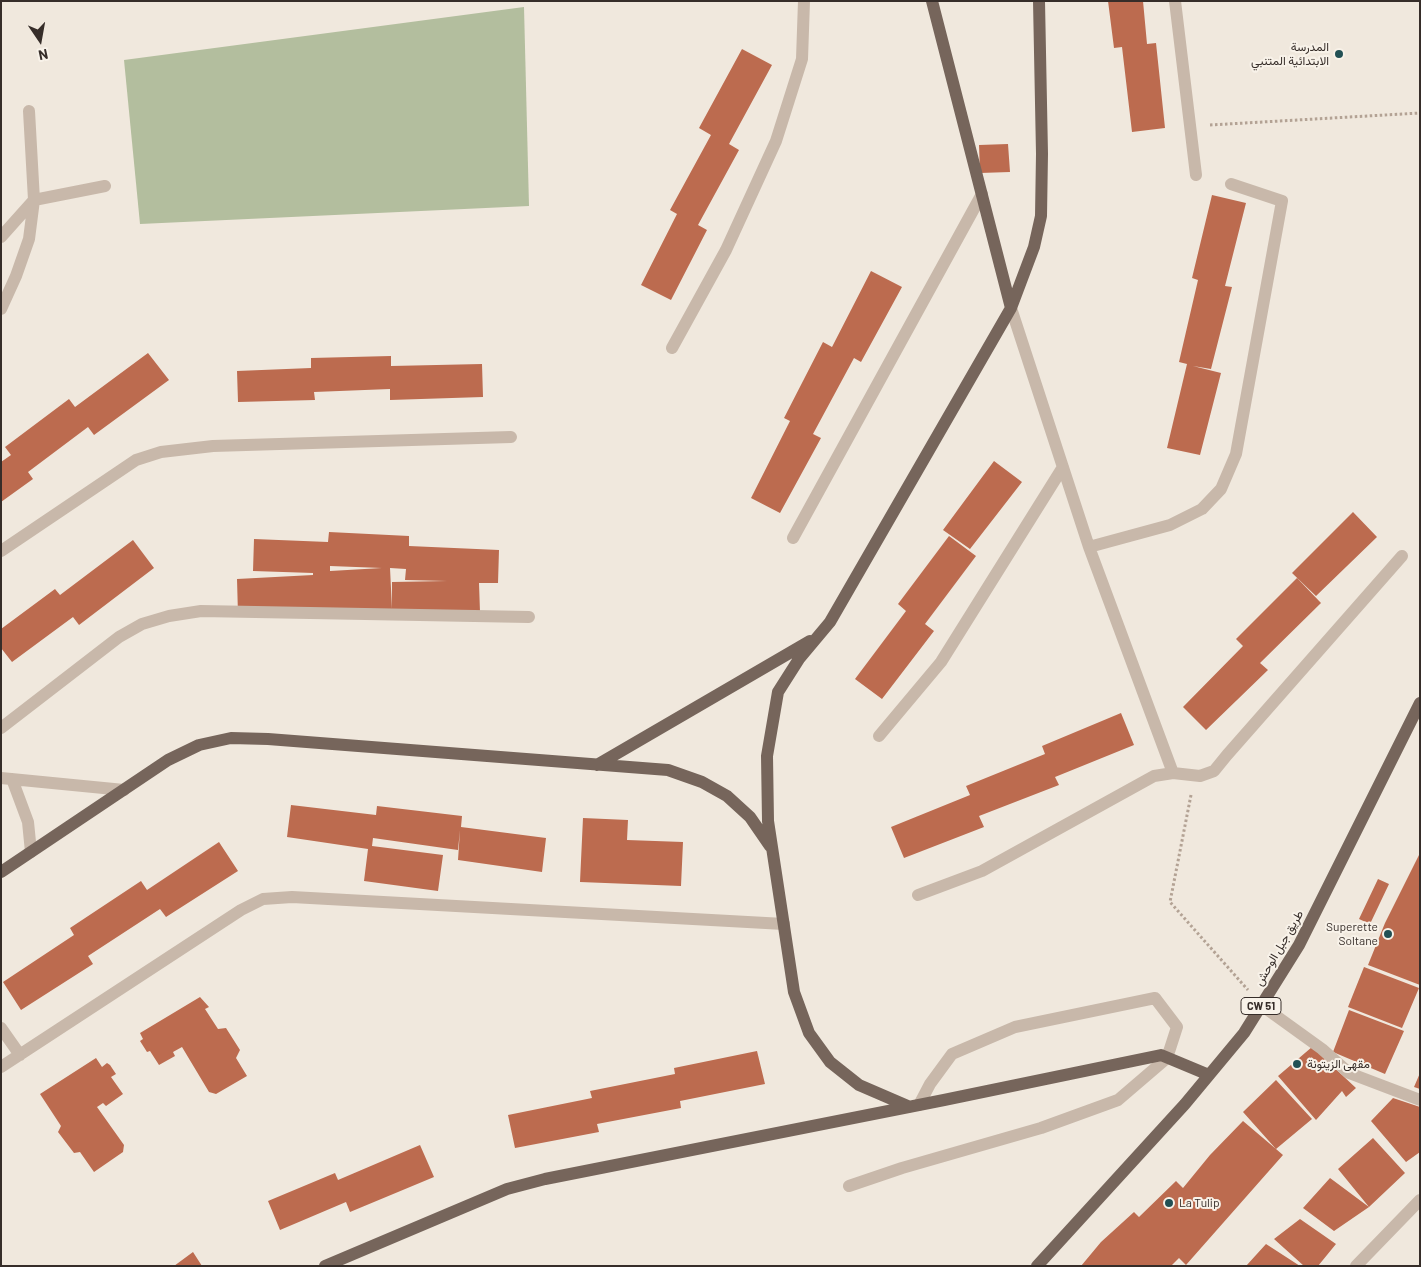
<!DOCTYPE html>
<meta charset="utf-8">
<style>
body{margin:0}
#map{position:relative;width:1421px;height:1267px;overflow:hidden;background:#f0e8dd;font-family:Barlow,sans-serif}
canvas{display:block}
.frame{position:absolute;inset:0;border:2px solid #362d29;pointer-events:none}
.north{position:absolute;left:15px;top:15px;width:50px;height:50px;-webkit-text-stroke:4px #f8f2e9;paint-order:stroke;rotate:168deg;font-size:14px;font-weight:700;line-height:20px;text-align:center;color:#362d29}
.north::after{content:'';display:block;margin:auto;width:18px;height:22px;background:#362d29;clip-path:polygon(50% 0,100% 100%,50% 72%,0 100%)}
</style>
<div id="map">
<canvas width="1421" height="1267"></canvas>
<div class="frame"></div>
<div class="north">N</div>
</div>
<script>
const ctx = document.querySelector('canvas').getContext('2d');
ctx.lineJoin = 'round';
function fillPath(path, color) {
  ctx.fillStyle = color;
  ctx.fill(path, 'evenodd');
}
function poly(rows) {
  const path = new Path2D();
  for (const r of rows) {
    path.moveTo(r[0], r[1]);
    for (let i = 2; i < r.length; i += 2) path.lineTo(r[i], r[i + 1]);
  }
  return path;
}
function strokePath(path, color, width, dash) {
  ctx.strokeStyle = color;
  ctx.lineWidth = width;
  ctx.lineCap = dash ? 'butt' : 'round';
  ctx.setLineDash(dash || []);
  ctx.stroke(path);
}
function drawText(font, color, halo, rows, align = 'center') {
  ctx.font = font + ' Barlow,Vazirmatn,sans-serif';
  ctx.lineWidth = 4;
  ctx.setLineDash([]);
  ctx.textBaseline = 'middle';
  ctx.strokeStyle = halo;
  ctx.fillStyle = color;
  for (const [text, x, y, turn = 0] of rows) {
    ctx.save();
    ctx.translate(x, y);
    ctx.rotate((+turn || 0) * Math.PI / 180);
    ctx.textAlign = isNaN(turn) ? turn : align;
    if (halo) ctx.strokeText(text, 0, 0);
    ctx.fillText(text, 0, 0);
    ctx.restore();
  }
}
fillPath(poly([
 [524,7,529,206,140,224,124,60]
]), '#b3be9e');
fillPath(poly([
 [1108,1,1143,1,1147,44,1156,43,1165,128,1132,132,1122,47,1114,48],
 [742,49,772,65,729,144,739,150,698,225,707,230,671,300,641,285,677,214,670,210,711,135,699,128],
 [1008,144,1010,172,980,173,979,145],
 [1212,195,1246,203,1225,286,1232,287,1211,369,1193,366,1221,373,1200,455,1167,448,1187,364,1179,362,1198,280,1192,278],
 [871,271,902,287,861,362,854,358,813,434,821,438,780,513,751,498,790,421,784,418,823,342,832,347],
 [148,353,169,380,94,435,88,427,28,472,33,479,1,502,1,462,11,455,5,447,69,399,75,407],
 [391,356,391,366,482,364,483,397,390,400,390,389,314,392,315,400,238,402,237,371,311,368,311,358],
 [994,461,1022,482,970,549,943,530],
 [1353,512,1377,537,1316,596,1292,573],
 [329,532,409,536,409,546,499,550,498,583,479,583,480,612,392,613,392,582,447,581,405,580,406,569,390,568,392,609,238,615,237,579,313,575,313,573,253,571,254,539,328,542],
 [330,566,382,568,330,571],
 [949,536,976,556,925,624,934,631,882,699,855,679,906,611,898,604],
 [133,540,154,568,79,625,73,617,12,662,1,648,1,629,55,589,60,595],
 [1297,578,1321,603,1260,663,1268,670,1206,730,1183,707,1243,646,1236,639],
 [1121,713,1134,745,1055,777,1059,785,979,816,984,827,904,858,891,827,970,795,966,786,1045,754,1042,746],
 [291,805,376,815,377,806,462,816,461,827,546,838,542,872,458,860,460,830,458,850,373,838,372,846,443,855,438,891,364,881,368,849,287,837],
 [583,818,628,820,627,840,683,842,681,886,580,882],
 [219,842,238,871,166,917,160,909,88,956,93,964,21,1010,3,982,74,935,70,928,141,881,147,890],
 [1420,853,1420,985,1368,965,1385,923],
 [1378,879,1389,884,1370,924,1359,919],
 [1364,967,1419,988,1402,1028,1348,1007],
 [200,997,209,1007,205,1009,218,1029,226,1028,240,1050,236,1058,247,1076,216,1094,209,1092,182,1047,173,1052,175,1056,159,1065,150,1051,147,1052,140,1041,143,1039,140,1033],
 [1349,1010,1404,1031,1385,1074,1333,1052],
 [1312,1047,1356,1088,1346,1097,1342,1091,1316,1120,1278,1076],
 [757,1051,765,1084,680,1101,681,1108,597,1124,599,1132,515,1148,508,1115,592,1098,590,1091,675,1074,674,1068],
 [96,1058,102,1067,107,1063,110,1065,116,1074,111,1077,123,1094,106,1106,103,1103,97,1107,124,1145,123,1152,94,1172,80,1152,74,1153,58,1132,61,1126,40,1094],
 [1420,1073,1420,1089,1414,1087],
 [1276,1080,1312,1119,1276,1149,1283,1155,1186,1265,1179,1258,1171,1266,1081,1266,1101,1242,1134,1212,1139,1217,1176,1181,1183,1188,1210,1155,1243,1121,1276,1149,1243,1112],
 [1393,1098,1420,1107,1420,1152,1406,1162,1371,1121],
 [1373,1138,1405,1173,1369,1207,1334,1231,1303,1208,1330,1178,1369,1207,1338,1169],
 [420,1145,434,1177,350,1212,346,1202,280,1230,268,1201,335,1173,338,1180],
 [1300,1219,1336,1244,1318,1266,1304,1266,1274,1239],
 [1266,1244,1300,1266,1246,1266],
 [193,1252,202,1266,174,1266]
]), '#bc6b4f');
strokePath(poly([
 [1210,125,1420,113],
 [1191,795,1170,902,1248,990]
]), '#b3a294', 3, [2.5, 2.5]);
strokePath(poly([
 [1175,1,1196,175],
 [1,237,34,200,105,186],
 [1011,308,1089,547,1173,773],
 [1,309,16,276,29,239,34,200,29,111],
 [672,348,726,250,776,141,802,59,804,1],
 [793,538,982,194],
 [1089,547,1170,525,1202,509,1221,489,1236,454,1282,201,1231,184],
 [1,551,136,460,161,452,213,446,511,437],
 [1,728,119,637,142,624,169,616,201,611,529,617],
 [879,736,941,662,1063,467],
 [1,778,124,790],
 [12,779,28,822,31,852],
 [918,895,982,871,1154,776,1173,773,1200,776,1214,771,1227,755,1402,556],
 [1261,1005,1322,1049,1349,1073,1420,1100],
 [1,1028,20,1055],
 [1,1067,241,910,263,899,292,897,784,924],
 [849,1186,902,1168,1041,1128,1118,1100,1167,1058,1177,1027,1155,998,1015,1027,952,1054,930,1084,919,1105],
 [1356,1266,1420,1200]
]), '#c8b8aa', 12);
strokePath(poly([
 [932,1,1011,308],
 [597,765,810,641],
 [1,872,168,760,199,745,231,738,268,739,668,770,702,782,727,796,750,817,770,846],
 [910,1107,859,1085,830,1062,809,1033,794,992,768,821,767,756,778,692,799,659,830,622,1011,308,1034,247,1041,216,1042,154,1039,1],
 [325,1266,507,1189,545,1179,944,1100,1161,1055,1209,1075],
 [1037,1266,1185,1104,1244,1033,1299,945,1420,703]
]), '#76655b', 12);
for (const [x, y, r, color] of [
 [1339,54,5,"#225054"],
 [1388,934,5,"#225054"],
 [1297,1064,5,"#225054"],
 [1169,1203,5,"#225054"]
]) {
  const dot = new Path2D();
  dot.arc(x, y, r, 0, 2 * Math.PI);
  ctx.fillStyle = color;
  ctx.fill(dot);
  strokePath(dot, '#f8f2e9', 2);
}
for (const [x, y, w] of [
 [1261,1006,40]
]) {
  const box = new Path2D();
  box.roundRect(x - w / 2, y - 8.5, w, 17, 4);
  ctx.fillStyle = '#f8f2e9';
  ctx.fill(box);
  strokePath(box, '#362d29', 1);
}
drawText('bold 11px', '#362d29', null, [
 ["CW 51",1261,1006]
]);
drawText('12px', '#362d29', '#f8f2e9', [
 ["المدرسة",1329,47],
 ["الابتدائية المتنبي",1329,61],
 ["Superette",1378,927],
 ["Soltane",1378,941],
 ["مقهى الزيتونة",1307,1064,"left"],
 ["La Tulip",1179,1203,"left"]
], 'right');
drawText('12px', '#362d29', '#f8f2e9', [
 ["طريق جبل الوحش",1279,948,-60]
]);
</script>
